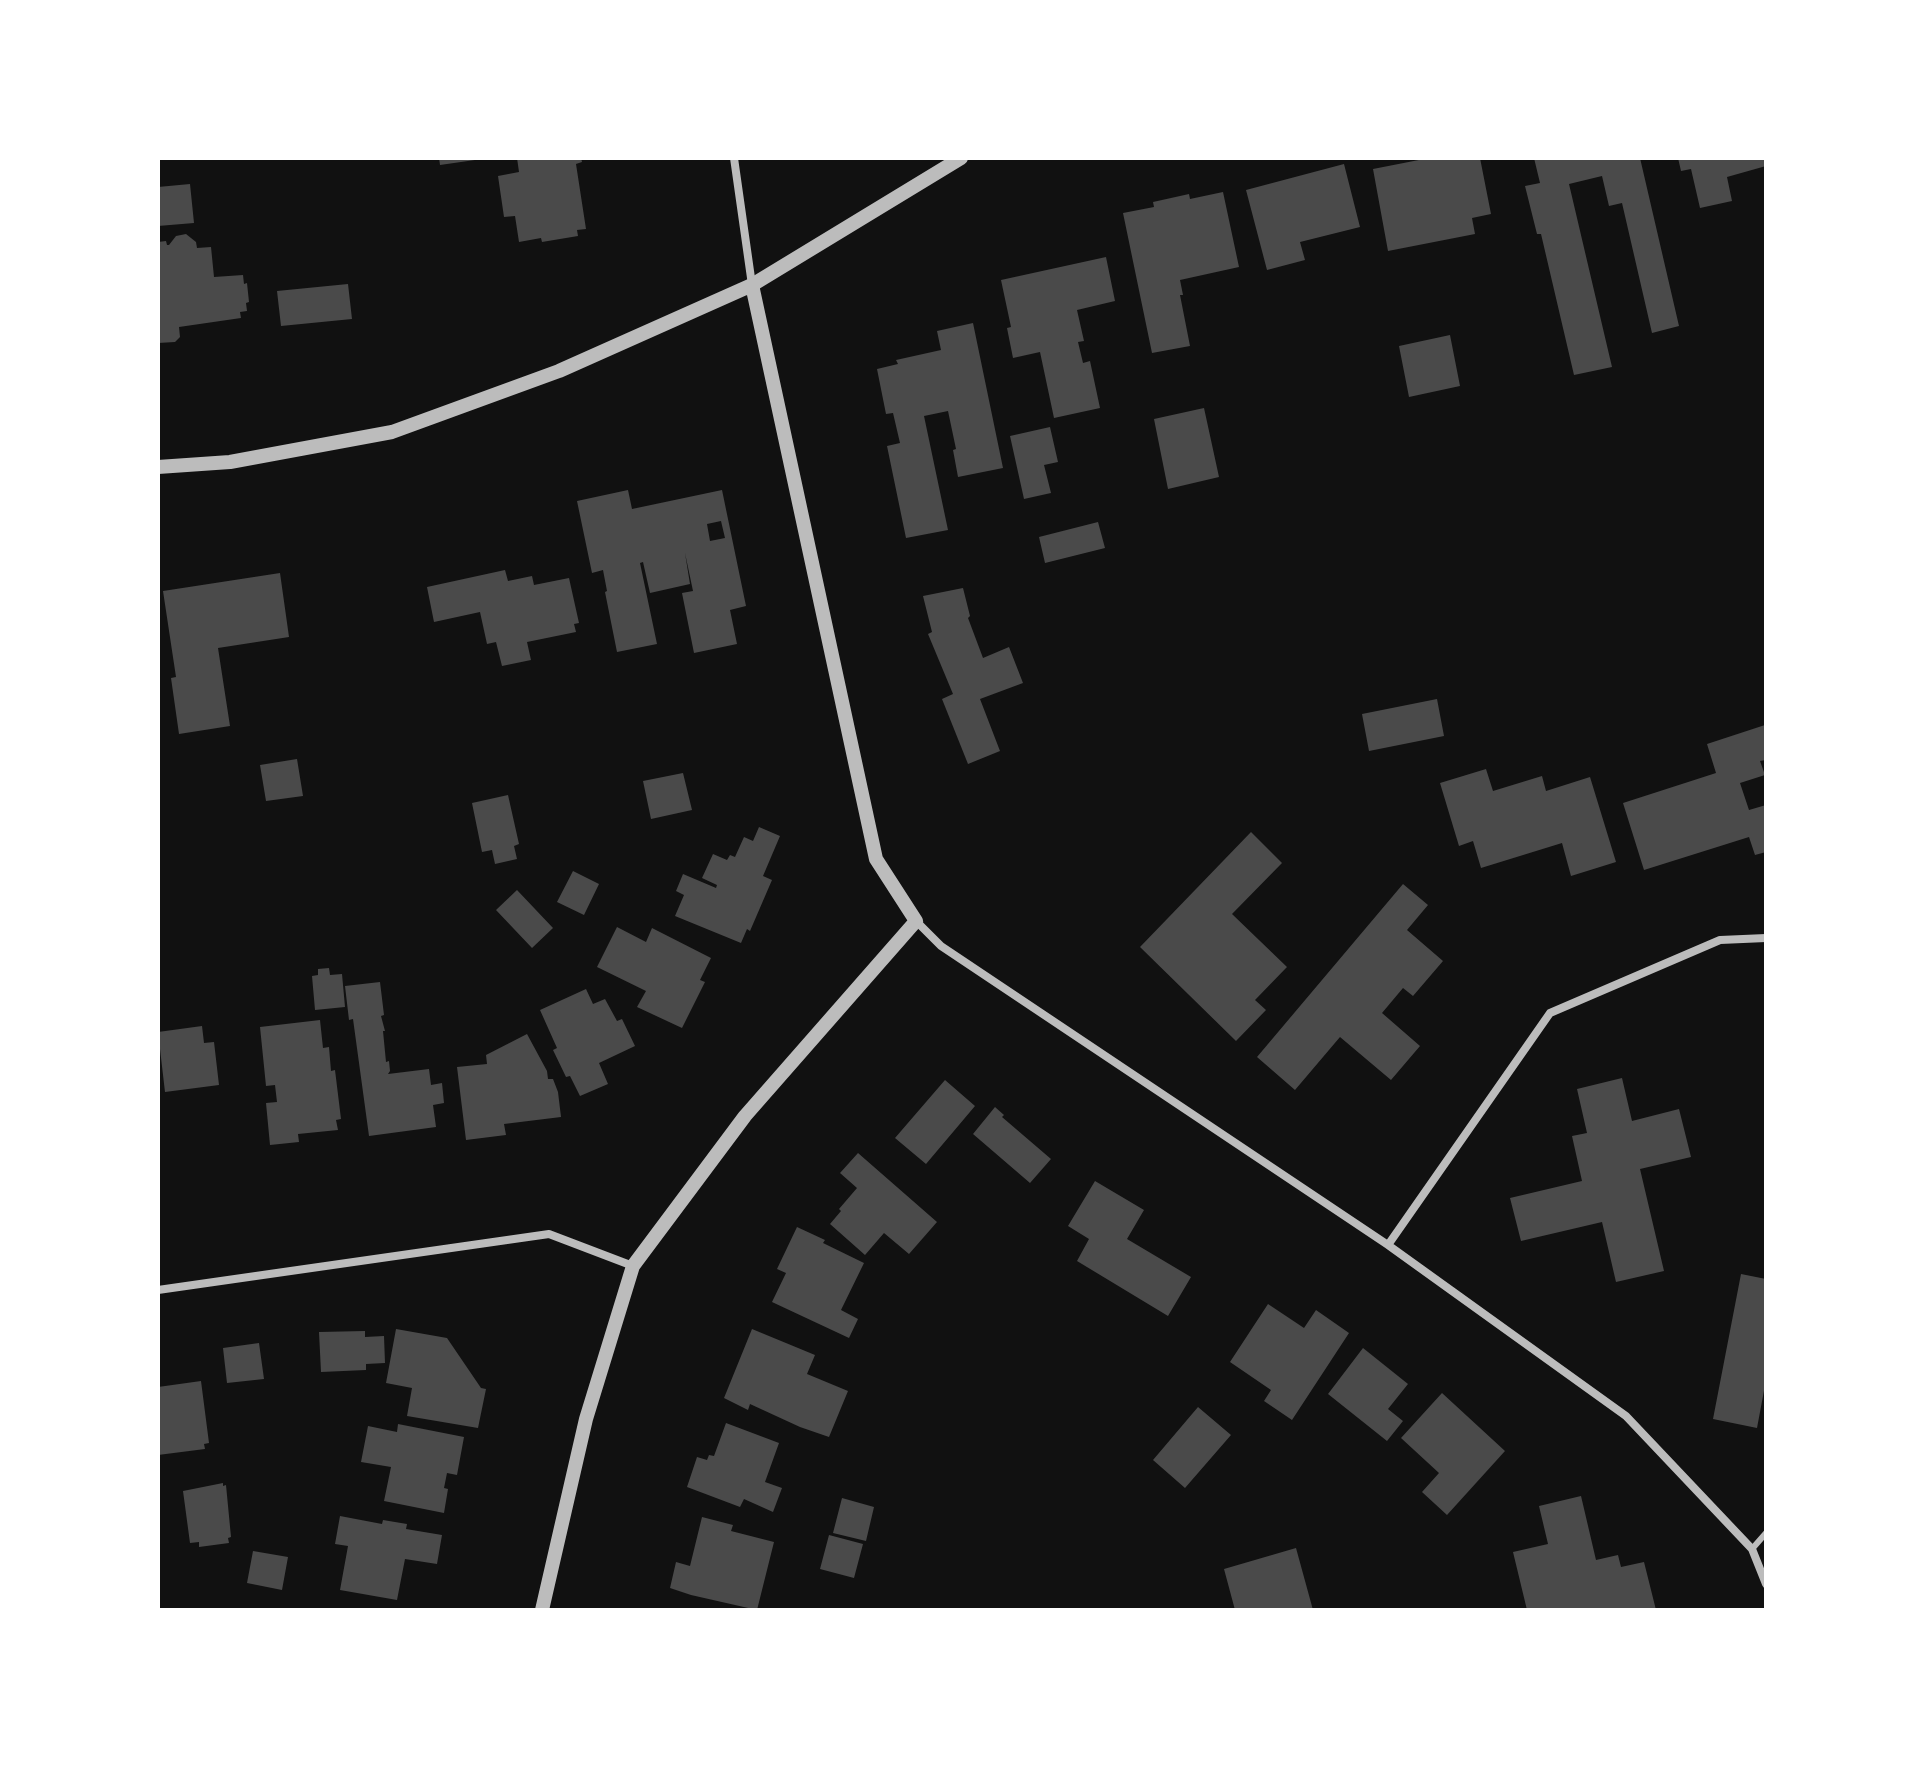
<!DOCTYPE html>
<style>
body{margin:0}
#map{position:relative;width:1924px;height:1768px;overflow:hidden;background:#111;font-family:"Space Grotesk",sans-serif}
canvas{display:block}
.frame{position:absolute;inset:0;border:160px solid #fff;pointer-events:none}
</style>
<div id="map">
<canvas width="1924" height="1768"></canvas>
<div class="frame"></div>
</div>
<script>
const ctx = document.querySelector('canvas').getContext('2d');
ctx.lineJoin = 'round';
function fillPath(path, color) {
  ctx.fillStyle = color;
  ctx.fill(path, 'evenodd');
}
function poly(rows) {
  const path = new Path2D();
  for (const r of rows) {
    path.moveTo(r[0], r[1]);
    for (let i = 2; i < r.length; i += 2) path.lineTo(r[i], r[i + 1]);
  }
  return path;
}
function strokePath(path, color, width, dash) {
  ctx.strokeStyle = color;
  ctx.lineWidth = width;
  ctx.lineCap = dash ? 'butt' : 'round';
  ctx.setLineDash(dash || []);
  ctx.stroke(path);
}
fillPath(poly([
 [439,158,475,158,475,160,440,165],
 [517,158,581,158,582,162,576,164,586,229,577,230,578,236,542,242,541,238,519,242,515,216,504,217,498,176,519,172],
 [1429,158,1480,158,1491,214,1472,218,1475,234,1388,251,1373,169],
 [1534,158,1640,158,1679,326,1652,333,1622,203,1609,206,1602,176,1569,184,1612,367,1574,375,1541,234,1537,234,1525,186,1540,183],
 [1678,158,1766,158,1766,166,1727,177,1732,201,1700,208,1691,169,1681,171],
 [1344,164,1360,227,1300,242,1305,260,1267,270,1246,190],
 [190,184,194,223,158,226,158,187],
 [1223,192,1239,267,1180,280,1183,295,1180,295,1190,346,1152,353,1123,213,1154,207,1153,202,1189,194,1190,199],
 [186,234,196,242,197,248,211,247,214,277,243,275,244,284,247,283,249,302,246,303,247,311,240,312,241,318,179,327,180,337,175,342,158,343,158,242,166,241,167,245,169,245,176,236],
 [1106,257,1115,301,1077,310,1084,341,1078,342,1083,363,1090,361,1100,408,1054,418,1040,352,1013,358,1007,328,1011,327,1001,280],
 [348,284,352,319,281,326,277,291],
 [973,323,1003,468,958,477,953,450,956,449,948,411,924,416,948,530,906,538,887,446,900,443,893,413,886,414,877,369,898,364,896,360,941,350,937,331],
 [1450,335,1460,386,1409,397,1399,346],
 [1204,408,1219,477,1168,489,1154,419],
 [1050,427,1058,462,1044,465,1051,493,1024,499,1010,436],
 [628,490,632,509,722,490,746,606,730,610,737,644,694,653,682,593,693,591,685,553,690,584,650,593,643,562,640,563,657,644,617,652,605,592,607,591,603,570,592,573,577,501],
 [721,521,725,538,710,541,707,524],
 [1098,522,1105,548,1045,563,1039,537],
 [505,570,508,581,532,576,534,585,569,578,579,623,574,624,576,632,527,642,531,660,502,666,496,642,487,644,480,612,434,622,427,587],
 [280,573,289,637,218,648,230,726,179,734,171,678,176,677,163,591],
 [963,588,970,616,968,618,983,658,1009,647,1023,683,980,699,1000,751,968,764,942,699,953,694,928,634,932,632,923,596],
 [1437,699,1444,736,1369,751,1362,714],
 [1765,725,1766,760,1760,761,1765,775,1740,783,1749,810,1766,805,1766,852,1755,855,1749,837,1644,870,1623,803,1716,773,1707,744],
 [297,759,303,796,266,801,260,765],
 [1486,769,1493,791,1542,776,1546,791,1590,777,1616,862,1571,876,1562,843,1481,868,1473,841,1459,846,1440,783],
 [683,773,692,810,651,819,643,781],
 [508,795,519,844,514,846,517,859,495,864,492,850,482,852,472,803],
 [759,827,780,836,763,876,772,880,750,931,747,929,741,943,675,916,684,895,676,891,683,874,716,888,717,885,702,878,713,854,727,860,730,855,735,857,744,837,753,841],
 [1251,832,1282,863,1232,914,1287,967,1255,1000,1266,1010,1236,1041,1140,947],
 [573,871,599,884,584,915,557,902],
 [1403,884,1428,905,1407,930,1443,961,1413,996,1403,988,1382,1013,1420,1046,1391,1080,1340,1037,1295,1090,1257,1057],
 [517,890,553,928,532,948,496,910],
 [617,927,646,942,652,928,711,958,700,980,705,982,682,1028,637,1007,646,991,597,967],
 [329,968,330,975,342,974,345,1007,315,1010,312,976,318,975,318,969],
 [380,982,384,1015,381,1016,385,1031,383,1031,386,1062,389,1061,390,1071,388,1074,429,1069,431,1085,442,1083,444,1103,433,1105,436,1127,369,1136,353,1019,349,1020,345,986],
 [586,989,593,1004,605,999,617,1021,622,1019,635,1046,599,1063,608,1084,580,1096,570,1076,566,1077,553,1050,557,1048,540,1010],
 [320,1020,323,1048,329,1047,331,1071,335,1070,341,1119,336,1120,338,1130,298,1134,299,1142,270,1145,266,1103,277,1102,275,1085,266,1086,260,1027],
 [202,1026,204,1043,214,1042,219,1085,165,1092,158,1032],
 [527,1034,547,1071,548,1079,553,1079,558,1092,561,1117,504,1124,506,1135,466,1140,457,1067,487,1064,486,1055],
 [1622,1078,1632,1121,1679,1109,1691,1157,1640,1169,1664,1271,1616,1282,1602,1222,1521,1241,1510,1198,1582,1181,1572,1136,1587,1133,1577,1089],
 [945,1080,975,1106,926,1164,895,1138],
 [995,1107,1004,1115,1002,1117,1051,1159,1030,1183,973,1134],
 [858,1153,937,1222,909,1254,884,1233,865,1255,830,1224,841,1211,839,1209,857,1188,840,1173],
 [1095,1181,1144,1210,1127,1239,1191,1277,1168,1316,1077,1261,1089,1239,1068,1226],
 [797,1227,825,1240,823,1243,864,1263,841,1310,858,1319,849,1338,772,1302,786,1273,777,1269],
 [1741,1274,1766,1279,1766,1380,1757,1428,1713,1419],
 [1268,1304,1304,1328,1316,1310,1349,1333,1292,1420,1264,1401,1271,1390,1230,1362],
 [396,1329,447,1338,481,1388,486,1389,478,1428,407,1416,412,1388,386,1383],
 [752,1329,815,1355,807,1374,848,1391,829,1437,800,1427,750,1404,748,1410,724,1398],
 [365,1331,365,1337,384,1336,385,1363,366,1364,366,1370,321,1372,319,1332],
 [259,1343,264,1379,227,1383,223,1348],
 [1363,1348,1408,1384,1388,1409,1403,1421,1387,1441,1328,1394],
 [201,1381,209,1443,204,1444,205,1449,158,1455,158,1387],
 [1442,1393,1505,1451,1447,1515,1422,1492,1439,1473,1401,1438],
 [1198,1407,1231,1435,1185,1488,1153,1460],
 [726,1423,779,1443,765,1482,782,1488,773,1512,744,1499,740,1507,687,1487,697,1457,707,1460,709,1455,714,1456],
 [398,1424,464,1437,457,1475,447,1473,444,1488,448,1489,444,1513,384,1501,391,1467,361,1462,368,1426,397,1432],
 [223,1483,223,1486,226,1485,231,1537,228,1538,229,1543,199,1547,199,1542,190,1543,183,1491],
 [1581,1496,1596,1560,1618,1555,1621,1567,1644,1562,1656,1610,1527,1610,1513,1552,1548,1544,1539,1506],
 [842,1498,874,1507,866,1541,833,1533],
 [340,1516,382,1524,383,1520,407,1524,406,1529,442,1535,437,1564,405,1559,397,1600,340,1590,348,1546,335,1544],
 [702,1517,733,1525,731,1531,774,1542,757,1610,691,1595,670,1588,676,1562,690,1566],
 [829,1535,863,1544,854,1578,820,1569],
 [1296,1548,1313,1610,1235,1610,1224,1569],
 [253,1551,288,1557,282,1590,247,1583]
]), '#4a4a4a');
strokePath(poly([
 [1752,1549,1766,1533]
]), '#bcbcbc', 6);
strokePath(poly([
 [734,158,752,285],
 [916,921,941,946,1388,1245,1626,1416,1752,1549,1766,1584],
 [1388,1245,1550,1013,1720,940,1766,938],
 [158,1290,549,1234,633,1266]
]), '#bcbcbc', 8);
strokePath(poly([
 [158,467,230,462,392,432,559,371,752,285,961,158],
 [542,1610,586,1419,633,1266,745,1116,916,921,876,859,752,285]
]), '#bcbcbc', 14);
</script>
